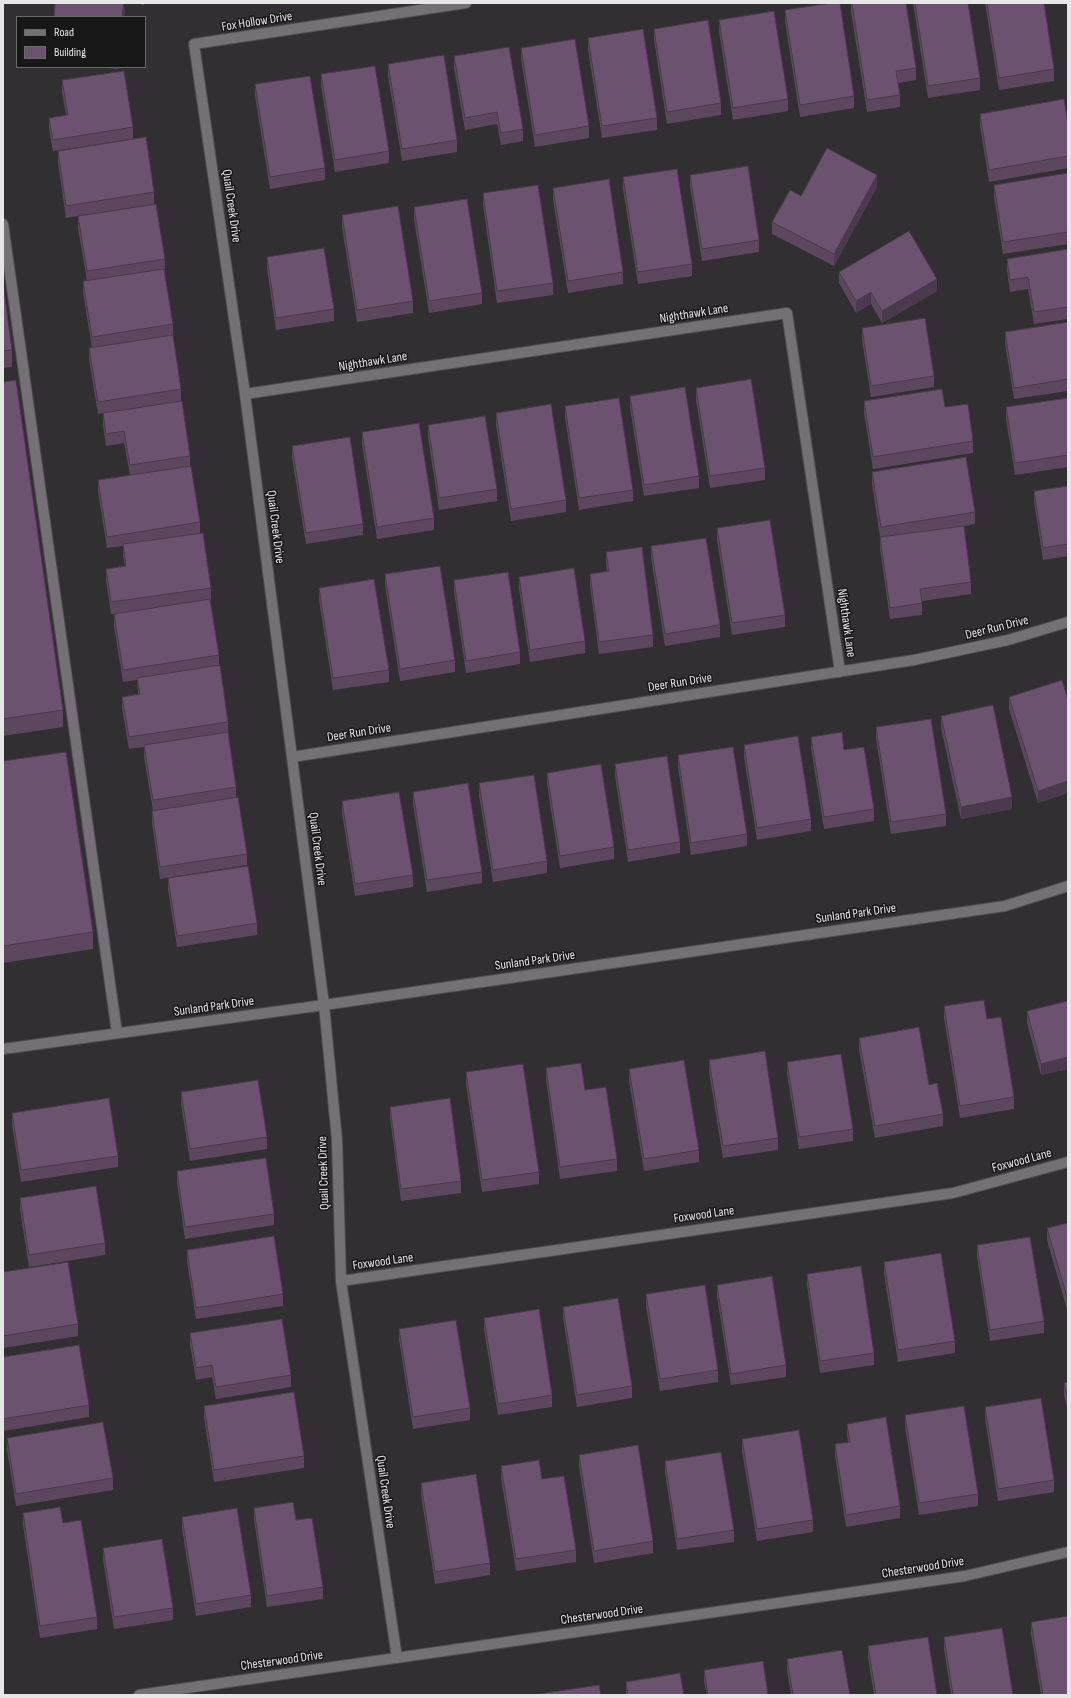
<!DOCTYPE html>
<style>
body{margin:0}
#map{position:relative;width:1071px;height:1698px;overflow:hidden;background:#312f31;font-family:"Sofia Sans Condensed",sans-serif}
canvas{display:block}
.frame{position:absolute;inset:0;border:4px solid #e7e6e7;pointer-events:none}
.legend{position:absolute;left:16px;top:16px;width:130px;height:52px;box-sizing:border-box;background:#181718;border:1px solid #6b6a6b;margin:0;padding:5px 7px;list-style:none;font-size:12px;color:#e7e6e7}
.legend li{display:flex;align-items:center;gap:8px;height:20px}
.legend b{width:20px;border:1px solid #6b6a6b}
</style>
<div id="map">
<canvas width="1071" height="1698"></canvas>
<div class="frame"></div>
<ul class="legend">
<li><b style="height:5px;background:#747174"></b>Road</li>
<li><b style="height:11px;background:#6b526e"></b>Building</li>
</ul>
</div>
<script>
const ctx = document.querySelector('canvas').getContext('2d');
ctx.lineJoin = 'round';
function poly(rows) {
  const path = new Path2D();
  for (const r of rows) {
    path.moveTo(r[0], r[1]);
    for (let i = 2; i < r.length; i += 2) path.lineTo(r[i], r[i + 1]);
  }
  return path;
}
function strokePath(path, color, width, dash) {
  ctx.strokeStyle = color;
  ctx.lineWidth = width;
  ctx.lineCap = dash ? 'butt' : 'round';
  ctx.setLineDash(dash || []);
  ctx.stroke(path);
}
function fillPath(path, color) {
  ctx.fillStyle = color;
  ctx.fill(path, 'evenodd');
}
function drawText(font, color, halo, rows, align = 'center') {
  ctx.font = font + ' "Sofia Sans Condensed",sans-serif';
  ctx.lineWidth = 3;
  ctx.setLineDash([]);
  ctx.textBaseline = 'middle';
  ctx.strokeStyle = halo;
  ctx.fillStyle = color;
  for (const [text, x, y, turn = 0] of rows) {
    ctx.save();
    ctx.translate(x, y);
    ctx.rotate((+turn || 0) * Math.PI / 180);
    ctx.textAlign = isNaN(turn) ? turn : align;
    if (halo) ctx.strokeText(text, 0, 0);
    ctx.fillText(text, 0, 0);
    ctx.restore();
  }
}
const minor = poly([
 [3,224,117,1033],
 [245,394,787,313,840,672],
 [292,757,914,660,1008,640,1068,622],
 [3,1049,324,1005,1005,906,1068,886],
 [341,1281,953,1193,1068,1162],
 [397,1658,341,1281,337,1140,324,1005,245,394,194,44,466,3],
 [139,1695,965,1576,1068,1552]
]);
strokePath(minor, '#4e4d4f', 12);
strokePath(minor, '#747174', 10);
fillPath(poly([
 [139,3,145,3,143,6],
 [851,3,906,3,916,68,916,80,898,83,900,95,900,107,867,112,851,12],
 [913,3,968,3,980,78,980,90,928,98],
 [985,3,1044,3,1054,69,1054,81,999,90],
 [785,10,854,96,854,108,800,117,785,22],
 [719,20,788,99,788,111,733,120,719,32],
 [654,29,721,103,721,115,667,124,654,40],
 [588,38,657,118,657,130,602,138,588,50],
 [521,48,589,126,589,138,535,147,521,59],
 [454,56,523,129,523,141,501,145,497,124,465,130,454,68],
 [388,64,457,140,457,152,402,161,388,76],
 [100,67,117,67,117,69],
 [321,74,389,151,389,163,335,172,321,86],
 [62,80,133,127,133,139,53,151,49,130,49,118,66,115,62,92],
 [255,84,325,168,325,180,270,189,255,96],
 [980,114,1068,123,1068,168,989,182,980,126],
 [58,151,154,192,154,204,66,218,58,163],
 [1068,173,1068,244,1003,254,994,197,994,185],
 [690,175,759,240,759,252,702,261,690,187],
 [623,177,692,264,692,276,638,284,623,189],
 [877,187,834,266,772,234,772,222,801,196],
 [553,188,623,272,623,284,568,293,553,200],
 [483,193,553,283,553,295,497,303,483,205],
 [414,207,482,293,482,304,429,313,414,219],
 [342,215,413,301,413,313,357,322,342,227],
 [78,216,165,259,165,270,164,271,173,324,173,336,181,389,181,401,190,456,190,466,200,522,200,534,211,588,211,600,210,600,219,655,219,666,228,722,228,734,236,787,236,798,247,854,247,865,160,879,152,823,152,811,153,811,144,757,144,747,129,749,122,708,122,697,138,694,137,680,123,682,114,626,114,614,111,614,106,581,106,569,125,566,123,556,123,546,107,548,98,492,98,480,130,475,124,443,106,446,103,425,103,413,98,414,89,360,89,348,92,348,83,293,83,281,87,281,78,228],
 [1068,249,1068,319,1034,324,1028,289,1010,292,1007,271,1007,259],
 [267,257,334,309,334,321,276,330,267,269],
 [839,272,937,291,882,323,871,304,856,313,839,283],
 [3,283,12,350,12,367,3,368],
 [1068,322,1068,391,1014,399,1005,344,1005,332],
 [862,328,934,376,934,387,871,397,862,340],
 [3,382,63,710,63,727,3,736],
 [696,388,765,468,765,480,710,488,696,400],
 [630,396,699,476,699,488,644,496,630,408],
 [1068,398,1068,467,1015,475,1006,419,1006,407],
 [864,401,973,441,973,453,873,469,864,413],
 [565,406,633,490,633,501,579,510,565,418],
 [496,413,566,500,566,512,511,521,496,425],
 [428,425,497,489,497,501,439,510,428,437],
 [362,432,434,518,434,530,377,539,362,444],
 [292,446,363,524,363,535,306,544,292,458],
 [872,472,975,512,975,524,964,526,971,582,971,594,922,601,922,615,890,619,880,549,880,537,872,484],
 [1068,486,1068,556,1043,560,1034,502,1034,491],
 [717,528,785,615,785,627,732,635,717,540],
 [651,546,720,625,720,637,665,646,651,558],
 [606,552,653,635,653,647,599,654,590,586,590,574,607,572,606,563],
 [385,574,455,660,455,672,400,681,385,586],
 [519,577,585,641,585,653,530,662,519,589],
 [454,580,520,652,520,664,466,673,454,592],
 [319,588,389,670,389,682,333,690,319,600],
 [1009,697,1068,700,1068,793,1038,803,1009,709],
 [941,716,1012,809,961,819,941,728],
 [876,727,946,814,946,826,891,834,876,739],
 [811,737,844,750,874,809,874,821,824,829,811,748],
 [744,745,811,819,811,831,757,840,744,757],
 [678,755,747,834,747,846,691,855,678,767],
 [3,761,93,932,93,949,3,963],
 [615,764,680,842,680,853,628,862,615,776],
 [547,773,614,847,614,859,560,868,547,784],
 [479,783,547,861,547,873,493,882,479,795],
 [413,792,482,872,482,883,427,892,413,804],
 [342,801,413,875,413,887,355,896,342,813],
 [168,878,257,923,257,935,177,947,168,890],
 [1068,1001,1068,1069,1041,1075,1027,1023,1027,1011],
 [944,1006,987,1019,1014,1097,1014,1109,960,1118,944,1018],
 [859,1038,929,1085,943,1114,943,1126,875,1138,859,1050],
 [709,1060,778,1138,778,1150,723,1158,709,1072],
 [787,1062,853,1129,853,1141,799,1149,787,1074],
 [546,1068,585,1090,617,1159,617,1171,560,1179,546,1080],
 [629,1069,699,1150,699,1162,644,1171,629,1081],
 [466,1072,539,1172,539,1184,482,1192,466,1084],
 [181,1092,267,1137,267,1149,190,1161,181,1104],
 [390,1107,461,1181,461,1193,401,1201,390,1118],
 [12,1113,118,1156,118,1167,21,1182,12,1125],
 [177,1171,274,1214,274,1225,185,1239,177,1183],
 [20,1198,105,1243,105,1255,29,1267,20,1210],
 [1068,1223,1068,1313,1047,1240,1047,1228],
 [977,1245,1044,1321,1044,1333,990,1341,977,1257],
 [187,1250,283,1294,283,1306,196,1319,187,1262],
 [884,1262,955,1341,955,1353,898,1362,884,1274],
 [3,1272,78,1324,78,1336,3,1348],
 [807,1274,874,1353,874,1365,820,1373,807,1286],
 [717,1285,786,1365,786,1377,731,1385,717,1297],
 [646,1294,718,1370,718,1382,660,1391,646,1306],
 [563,1307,632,1386,632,1398,577,1407,563,1318],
 [484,1318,552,1395,552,1407,498,1415,484,1330],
 [399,1329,470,1408,470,1420,413,1429,399,1340],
 [190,1333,291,1375,291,1387,216,1399,212,1377,196,1380,190,1345],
 [3,1357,89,1405,89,1417,3,1431],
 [1068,1382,1068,1411,1064,1395,1064,1383],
 [204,1406,304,1456,304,1468,214,1482,204,1418],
 [985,1407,1054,1480,1054,1492,998,1501,985,1419],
 [905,1415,978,1494,978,1506,919,1515,905,1427],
 [847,1424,900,1506,900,1518,846,1527,835,1456,835,1444,848,1442,847,1435],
 [7,1438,113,1478,113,1490,16,1506,7,1450],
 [742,1439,813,1520,813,1532,757,1541,742,1451],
 [579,1455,653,1541,653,1553,594,1563,579,1467],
 [665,1461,734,1530,734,1542,677,1550,665,1473],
 [501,1466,542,1479,576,1550,576,1562,516,1571,501,1478],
 [421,1483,490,1563,490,1575,435,1584,421,1495],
 [254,1508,296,1520,323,1587,323,1599,267,1607,254,1520],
 [23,1513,63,1523,97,1617,97,1629,40,1638,23,1525],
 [182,1517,251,1595,251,1607,196,1616,182,1529],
 [103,1548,173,1608,173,1620,114,1629,103,1560],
 [1031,1622,1068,1695,1041,1695,1031,1634],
 [944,1637,1013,1695,951,1695,944,1649],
 [868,1646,937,1695,874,1695,868,1658],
 [787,1659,850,1695,791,1695,787,1671],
 [704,1670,768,1695,707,1695,704,1682],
 [626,1682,684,1695,626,1695]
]), '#5c475f');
fillPath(poly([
 [124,3,125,12,124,17,122,17],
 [877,175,877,187,834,266,834,254],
 [937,279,937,291,882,323,882,311],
 [871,292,871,304,856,313,856,301],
 [1068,781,1068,793,1038,803,1038,791],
 [1012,797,1012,809,961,819,961,807],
 [1068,1057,1068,1069,1041,1075,1041,1064]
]), '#4b394d');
const building = poly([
 [55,3,124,3,122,17,54,17,55,3],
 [831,3,840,3,854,96,800,105,785,10,831,3],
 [852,3,906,3,916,68,896,71,900,95,867,100,852,3],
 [915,3,968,3,980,78,928,86,915,3],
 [987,3,1044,3,1054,69,999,78,987,3],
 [774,11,788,99,733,108,719,20,774,11],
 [708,20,721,103,667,112,654,29,708,20],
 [643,29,657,118,602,126,588,38,643,29],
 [575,39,589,126,535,135,521,48,575,39],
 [509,47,523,129,501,133,497,112,465,118,454,56,509,47],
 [444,55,457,140,402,149,388,64,444,55],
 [375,66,389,151,335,160,321,74,375,66],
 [124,71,133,127,53,140,49,118,68,115,62,80,124,71],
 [310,76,325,168,270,177,255,84,310,76],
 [1064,99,1068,123,1068,156,989,170,980,114,1064,99],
 [146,137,154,192,66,206,58,151,146,137],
 [827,148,877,175,834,254,772,222,790,190,801,196,827,148],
 [748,166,759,240,702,249,690,175,748,166],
 [677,169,692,264,638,272,623,177,677,169],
 [1068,173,1068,232,1003,242,994,185,1068,173],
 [609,179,623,272,568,281,553,188,609,179],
 [538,185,553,283,497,291,483,193,538,185],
 [467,199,482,293,429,301,414,207,467,199],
 [156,204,165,259,87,271,78,216,156,204],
 [398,206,413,301,357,310,342,215,398,206],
 [909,231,937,279,882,311,871,292,856,301,839,272,909,231],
 [324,248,334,309,276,318,267,257,324,248],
 [1068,249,1068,307,1034,312,1028,277,1010,280,1007,259,1068,249],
 [164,269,173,324,92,337,83,281,164,269],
 [3,283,12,350,3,351,3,283],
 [925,318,934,376,871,386,862,328,925,318],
 [1068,322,1068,379,1014,388,1005,332,1068,322],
 [173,335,181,389,98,402,89,348,173,335],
 [751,379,765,468,710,476,696,388,751,379],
 [16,380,63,710,3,719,3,382,16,380],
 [685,387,699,476,644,485,630,396,685,387],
 [942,389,945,407,968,404,973,441,873,457,864,401,942,389],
 [619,398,633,490,579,498,565,406,619,398],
 [1068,398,1068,455,1015,463,1006,407,1068,398],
 [182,401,190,456,130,465,124,431,106,434,103,413,182,401],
 [551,404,566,500,511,509,496,413,551,404],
 [485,416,497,489,439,498,428,425,485,416],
 [419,423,434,518,377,527,362,432,419,423],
 [350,437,363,524,306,533,292,446,350,437],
 [966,457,975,512,881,527,872,472,966,457],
 [191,466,200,522,107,537,98,480,191,466],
 [1068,486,1068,544,1043,548,1034,491,1068,486],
 [770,520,785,615,732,623,717,528,770,520],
 [964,526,971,582,920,589,922,603,890,608,880,537,964,526],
 [203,533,211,588,111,602,106,569,126,566,123,544,203,533],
 [706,538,720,625,665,634,651,546,706,538],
 [642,547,653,635,599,642,590,574,609,571,606,552,642,547],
 [440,566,455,660,400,669,385,574,440,566],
 [574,568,585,641,530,650,519,577,574,568],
 [508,572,520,652,466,661,454,580,508,572],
 [374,579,389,670,333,678,319,588,374,579],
 [210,599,219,655,123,670,114,614,210,599],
 [220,665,228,722,129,737,122,697,140,694,137,678,220,665],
 [1062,680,1068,700,1068,781,1038,791,1009,697,1062,680],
 [993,705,1012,797,961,807,941,716,993,705],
 [931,719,946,814,891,822,876,727,931,719],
 [228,732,236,787,153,800,144,745,228,732],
 [842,732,844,750,864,747,874,809,824,817,811,737,842,732],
 [798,736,811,819,757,828,744,745,798,736],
 [733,747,747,834,691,843,678,755,733,747],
 [66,752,93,932,3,946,3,761,66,752],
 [667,756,680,842,628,850,615,764,667,756],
 [601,764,614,847,560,856,547,773,601,764],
 [534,775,547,861,493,870,479,783,534,775],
 [468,783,482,872,427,880,413,792,468,783],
 [399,792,413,875,355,884,342,801,399,792],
 [238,797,247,854,160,867,152,811,238,797],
 [248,866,257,923,177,936,168,878,248,866],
 [984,1000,987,1019,1001,1017,1014,1097,960,1106,944,1006,984,1000],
 [1068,1001,1068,1057,1041,1064,1027,1011,1068,1001],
 [919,1027,929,1085,937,1083,943,1114,875,1126,859,1038,919,1027],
 [765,1051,778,1138,723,1146,709,1060,765,1051],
 [841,1054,853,1129,799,1137,787,1062,841,1054],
 [684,1060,699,1150,644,1159,629,1069,684,1060],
 [581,1063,585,1090,606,1087,617,1159,560,1167,546,1068,581,1063],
 [523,1064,539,1172,482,1180,466,1072,523,1064],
 [258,1080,267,1137,190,1149,181,1092,258,1080],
 [109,1098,118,1156,21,1170,12,1113,109,1098],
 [450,1098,461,1181,401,1189,390,1107,450,1098],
 [266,1158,274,1214,185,1227,177,1171,266,1158],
 [96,1186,105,1243,29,1255,20,1198,96,1186],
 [1068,1223,1068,1301,1047,1228,1068,1223],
 [274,1236,283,1294,196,1308,187,1250,274,1236],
 [1030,1237,1044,1321,990,1330,977,1245,1030,1237],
 [941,1253,955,1341,898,1350,884,1262,941,1253],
 [68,1262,78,1324,3,1336,3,1272,68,1262],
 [861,1266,874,1353,820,1361,807,1274,861,1266],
 [772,1276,786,1365,731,1374,717,1285,772,1276],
 [705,1285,718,1370,660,1379,646,1294,705,1285],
 [618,1298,632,1386,577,1395,563,1307,618,1298],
 [539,1309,552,1395,498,1404,484,1318,539,1309],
 [282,1319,291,1375,216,1387,212,1365,196,1368,190,1333,282,1319],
 [456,1320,470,1408,413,1417,399,1329,456,1320],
 [79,1345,89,1405,3,1419,3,1357,79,1345],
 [1068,1382,1068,1399,1064,1383,1068,1382],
 [294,1392,304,1456,214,1470,204,1406,294,1392],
 [1041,1398,1054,1480,998,1489,985,1407,1041,1398],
 [964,1406,978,1494,919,1503,905,1415,964,1406],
 [886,1417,900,1506,846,1515,835,1444,850,1442,847,1424,886,1417],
 [103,1422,113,1478,16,1494,7,1438,103,1422],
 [799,1430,813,1520,757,1529,742,1439,799,1430],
 [638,1445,653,1541,594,1551,579,1455,638,1445],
 [721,1452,734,1530,677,1539,665,1461,721,1452],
 [539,1460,542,1479,564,1476,576,1550,516,1559,501,1466,539,1460],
 [476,1474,490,1563,435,1572,421,1483,476,1474],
 [293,1502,296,1520,312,1518,323,1587,267,1596,254,1508,293,1502],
 [60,1507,63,1523,81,1520,97,1617,40,1626,23,1513,60,1507],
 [237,1508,251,1595,196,1604,182,1517,237,1508],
 [162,1539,173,1608,114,1617,103,1548,162,1539],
 [1068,1616,1068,1695,1043,1695,1031,1622,1068,1616],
 [1002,1628,1013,1695,953,1695,944,1637,1002,1628],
 [928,1637,937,1695,876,1695,868,1646,928,1637],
 [842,1650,850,1695,793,1695,787,1659,842,1650],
 [763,1661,768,1695,708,1695,704,1670,763,1661],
 [680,1673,684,1695,628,1695,626,1682,680,1673],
 [599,1685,601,1695,539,1695,539,1694,599,1685]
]);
fillPath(building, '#6b526e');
strokePath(building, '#4b394d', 1);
drawText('13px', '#e7e6e7', '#181718', [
 ["Fox Hollow Drive",257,22,-9],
 ["Quail Creek Drive",231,206,82],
 ["Nighthawk Lane",694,314,-9],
 ["Nighthawk Lane",373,362,-9],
 ["Quail Creek Drive",275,527,83],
 ["Nighthawk Lane",846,623,82],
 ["Deer Run Drive",997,628,-14],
 ["Deer Run Drive",680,683,-9],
 ["Deer Run Drive",359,733,-9],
 ["Quail Creek Drive",317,849,83],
 ["Sunland Park Drive",856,914,-8],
 ["Sunland Park Drive",535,961,-8],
 ["Sunland Park Drive",214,1007,-8],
 ["Foxwood Lane",1022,1161,-15],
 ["Quail Creek Drive",324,1173,-92],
 ["Foxwood Lane",704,1215,-8],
 ["Foxwood Lane",383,1262,-8],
 ["Quail Creek Drive",385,1492,82],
 ["Chesterwood Drive",923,1568,-9],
 ["Chesterwood Drive",602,1615,-8],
 ["Chesterwood Drive",282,1661,-8]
]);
</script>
